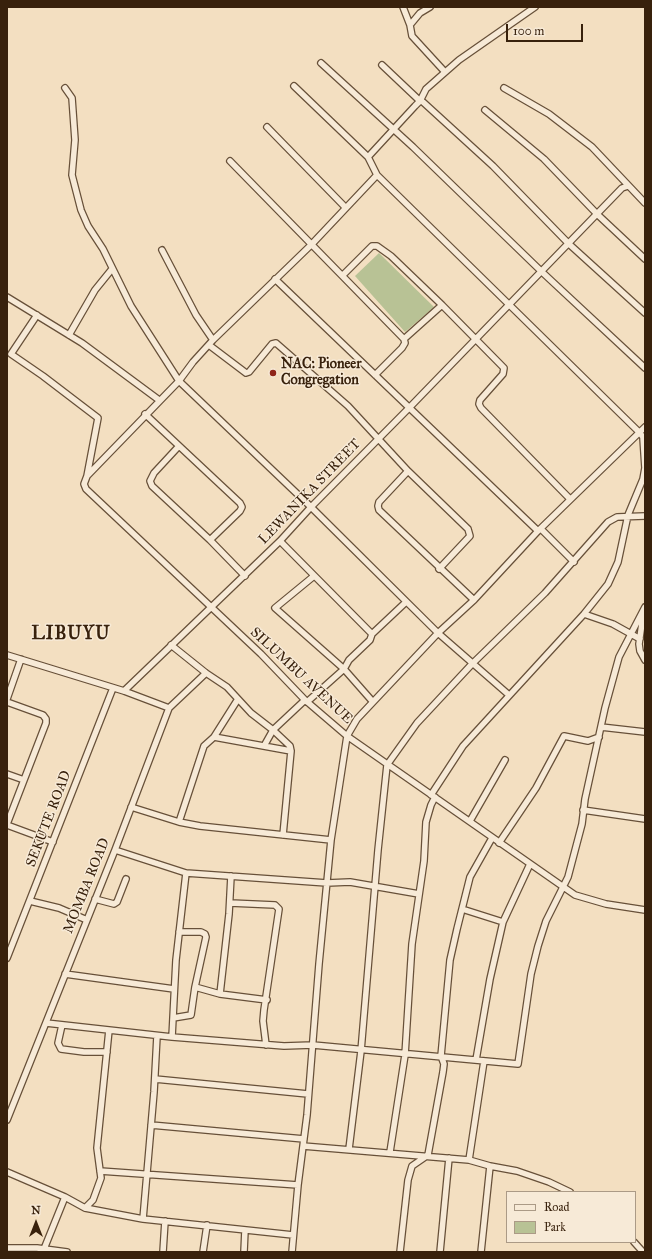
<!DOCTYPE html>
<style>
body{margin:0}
#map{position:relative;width:652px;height:1259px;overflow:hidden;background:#f3dfc1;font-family:"IM FELL Great Primer",serif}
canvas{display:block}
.frame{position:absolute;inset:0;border:8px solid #38210c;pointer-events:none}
.legend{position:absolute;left:506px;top:1191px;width:130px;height:52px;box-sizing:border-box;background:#f7ead7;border:1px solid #ab9a86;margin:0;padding:5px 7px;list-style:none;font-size:12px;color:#38210c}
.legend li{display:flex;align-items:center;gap:8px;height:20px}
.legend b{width:20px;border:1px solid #ab9a86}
.north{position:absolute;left:16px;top:1203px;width:40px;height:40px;-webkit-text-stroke:3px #f7ead7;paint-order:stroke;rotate:0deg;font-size:11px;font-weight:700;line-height:16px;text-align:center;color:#38210c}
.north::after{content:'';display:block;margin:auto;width:14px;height:18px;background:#38210c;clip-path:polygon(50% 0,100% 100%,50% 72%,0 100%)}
.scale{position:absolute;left:506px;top:24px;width:77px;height:18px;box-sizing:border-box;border:2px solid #38210c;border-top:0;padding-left:5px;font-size:12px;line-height:14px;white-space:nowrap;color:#38210c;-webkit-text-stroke:3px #f7ead7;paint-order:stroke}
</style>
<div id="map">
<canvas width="652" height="1259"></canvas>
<div class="frame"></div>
<ul class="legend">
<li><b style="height:5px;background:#f7ead7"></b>Road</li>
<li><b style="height:11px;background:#b8c295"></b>Park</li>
</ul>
<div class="north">N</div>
<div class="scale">100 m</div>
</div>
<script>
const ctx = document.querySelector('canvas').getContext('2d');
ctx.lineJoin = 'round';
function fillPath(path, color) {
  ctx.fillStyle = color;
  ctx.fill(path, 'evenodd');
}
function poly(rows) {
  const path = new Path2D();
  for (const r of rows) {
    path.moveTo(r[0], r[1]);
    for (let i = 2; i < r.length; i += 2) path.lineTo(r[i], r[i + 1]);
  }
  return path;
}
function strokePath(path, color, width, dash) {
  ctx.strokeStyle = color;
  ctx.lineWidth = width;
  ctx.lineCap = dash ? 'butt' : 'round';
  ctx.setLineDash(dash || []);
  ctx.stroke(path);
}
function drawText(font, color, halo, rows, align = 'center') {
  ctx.font = font + ' "IM FELL Great Primer",serif';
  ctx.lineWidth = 3;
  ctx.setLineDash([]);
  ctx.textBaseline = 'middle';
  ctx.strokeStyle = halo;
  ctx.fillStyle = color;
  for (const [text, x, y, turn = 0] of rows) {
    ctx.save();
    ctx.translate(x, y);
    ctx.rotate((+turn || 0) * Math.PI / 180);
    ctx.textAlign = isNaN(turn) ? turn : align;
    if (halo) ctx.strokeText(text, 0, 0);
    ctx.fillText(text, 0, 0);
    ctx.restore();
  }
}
fillPath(poly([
 [379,253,434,307,405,332,355,276]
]), '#b8c295');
const minor = poly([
 [403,7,410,25],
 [430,7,420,13,410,25,412,36,445,72],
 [321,63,413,147,542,272,645,368],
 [382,65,420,101,426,89,459,60,535,7],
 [294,86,368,157,377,175,640,433,645,440],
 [65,88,72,98,75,140,72,175,81,210,88,226,103,249,131,306,179,381,311,507,438,633,509,695],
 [504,88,549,114,592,147,645,203],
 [485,110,544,159,598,215,645,259],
 [267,127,345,207],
 [368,157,415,106,420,101,423,102,493,166,569,244,645,313],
 [230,161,404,339,405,343,402,348,375,375],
 [377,175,311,245,213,340,193,362,179,381,87,476,84,484,86,489,261,654,305,700,347,736,575,895,606,904,645,910],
 [162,250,196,315,213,340],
 [343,275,372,246,377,246,391,256,442,305,504,368,503,374,480,400,479,404,481,408,570,499],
 [275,279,538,531],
 [7,297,82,343,159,400],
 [37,315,11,354,43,376,98,418,87,476],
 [69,335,95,290,112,269],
 [404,339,442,305],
 [209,345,246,373,249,372,272,344,276,343,348,406,408,471,468,529,470,536,439,569],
 [145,414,240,503,242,507,240,511,210,540,245,576],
 [179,446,154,473,150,481,152,486,210,540],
 [408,471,379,502,378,506,379,510,474,600],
 [541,529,574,562],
 [280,541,372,634,406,602],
 [314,576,275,608,344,669,349,660,370,640,372,634],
 [644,610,639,644,640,651,645,660],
 [584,614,613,624,640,639],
 [171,645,206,673,227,687,251,713,273,730,290,746,291,751,283,835],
 [7,655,124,691,169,708],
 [124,691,280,541,311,507,409,408,622,188,628,186],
 [7,699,21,659],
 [7,702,43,715,46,719,46,723,7,824],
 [307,702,344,669,373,702],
 [601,727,645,732],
 [214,737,291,751],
 [264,746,273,730,305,700],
 [7,774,24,780],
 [431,795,463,746,584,614,608,584,618,562,628,515,643,479,645,468,643,438],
 [131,807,179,822,200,826,331,840],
 [583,810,645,819],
 [470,821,505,760],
 [179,822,204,746,214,737,238,699],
 [7,825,53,842],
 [499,843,536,788,564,736,588,741,599,737],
 [115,850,186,873,327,883,350,882,419,894],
 [95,899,114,904,117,902,126,879],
 [30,901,59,908,87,920],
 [230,903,275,905,279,909,264,1010,263,1021,266,1045],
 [462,909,503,922,490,979,476,1060],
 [503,922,530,864],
 [7,958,113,688],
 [65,974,174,989],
 [195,987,220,994,267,1000],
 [220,994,229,914,231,876],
 [173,1018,191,1015,195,987,206,937,205,934,201,932,179,932],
 [46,1023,172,1037,284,1046,313,1045,518,1064,531,974,538,946,546,921,568,877,582,824,585,799,605,708,619,657,645,607],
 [62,1025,58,1043,61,1049,84,1052,107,1052],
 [172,1037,176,960,186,873],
 [155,1079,308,1094],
 [7,1120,115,850,169,708,206,673],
 [151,1125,304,1139],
 [303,1146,469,1160,490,1166,517,1171,549,1182,570,1192],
 [349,1149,361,1051,378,850,387,765,417,723,472,664,545,593,608,522,617,517,645,516],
 [390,1152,405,1055,412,944,424,861,426,822,431,805,435,797],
 [469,1160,484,1061],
 [100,1171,298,1185],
 [7,1172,65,1197,85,1208,143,1219,293,1235],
 [85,1208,93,1200,101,1178,97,1148,109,1030],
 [143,1219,154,1092,157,1036],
 [634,1242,643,1252],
 [7,1248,37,1248,67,1252],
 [44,1249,65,1197],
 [163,1252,165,1221],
 [203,1252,207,1225],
 [244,1252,245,1230],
 [292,1252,298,1185,307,1115,319,964,331,840,347,736,357,719,438,633,474,600,538,531,645,427],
 [400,1252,408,1180,412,1166,428,1155,443,1072,444,1064,441,1056,450,960,457,929,470,877,492,838],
 [440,1252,449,1158],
 [481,1252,490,1166]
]);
strokePath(minor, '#675039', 8);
strokePath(minor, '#f7ead7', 5.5);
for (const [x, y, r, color] of [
 [273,373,4,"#8f2418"]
]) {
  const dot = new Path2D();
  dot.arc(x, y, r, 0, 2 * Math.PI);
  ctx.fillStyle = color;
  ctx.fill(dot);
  strokePath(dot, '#f7ead7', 1.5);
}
drawText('bold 14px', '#38210c', '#f7ead7', [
 ["NAC: Pioneer",281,365],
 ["Congregation",281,381]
], 'left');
drawText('14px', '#38210c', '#f7ead7', [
 ["LEWANIKA STREET",310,492,-46],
 ["SILUMBU AVENUE",301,676,43],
 ["SEKUTE ROAD",49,819,-69],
 ["MOMBA ROAD",87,886,-68]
]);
ctx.letterSpacing = '1px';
drawText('bold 18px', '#38210c', '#f7ead7', [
 ["LIBUYU",71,635]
]);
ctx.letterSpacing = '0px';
</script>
